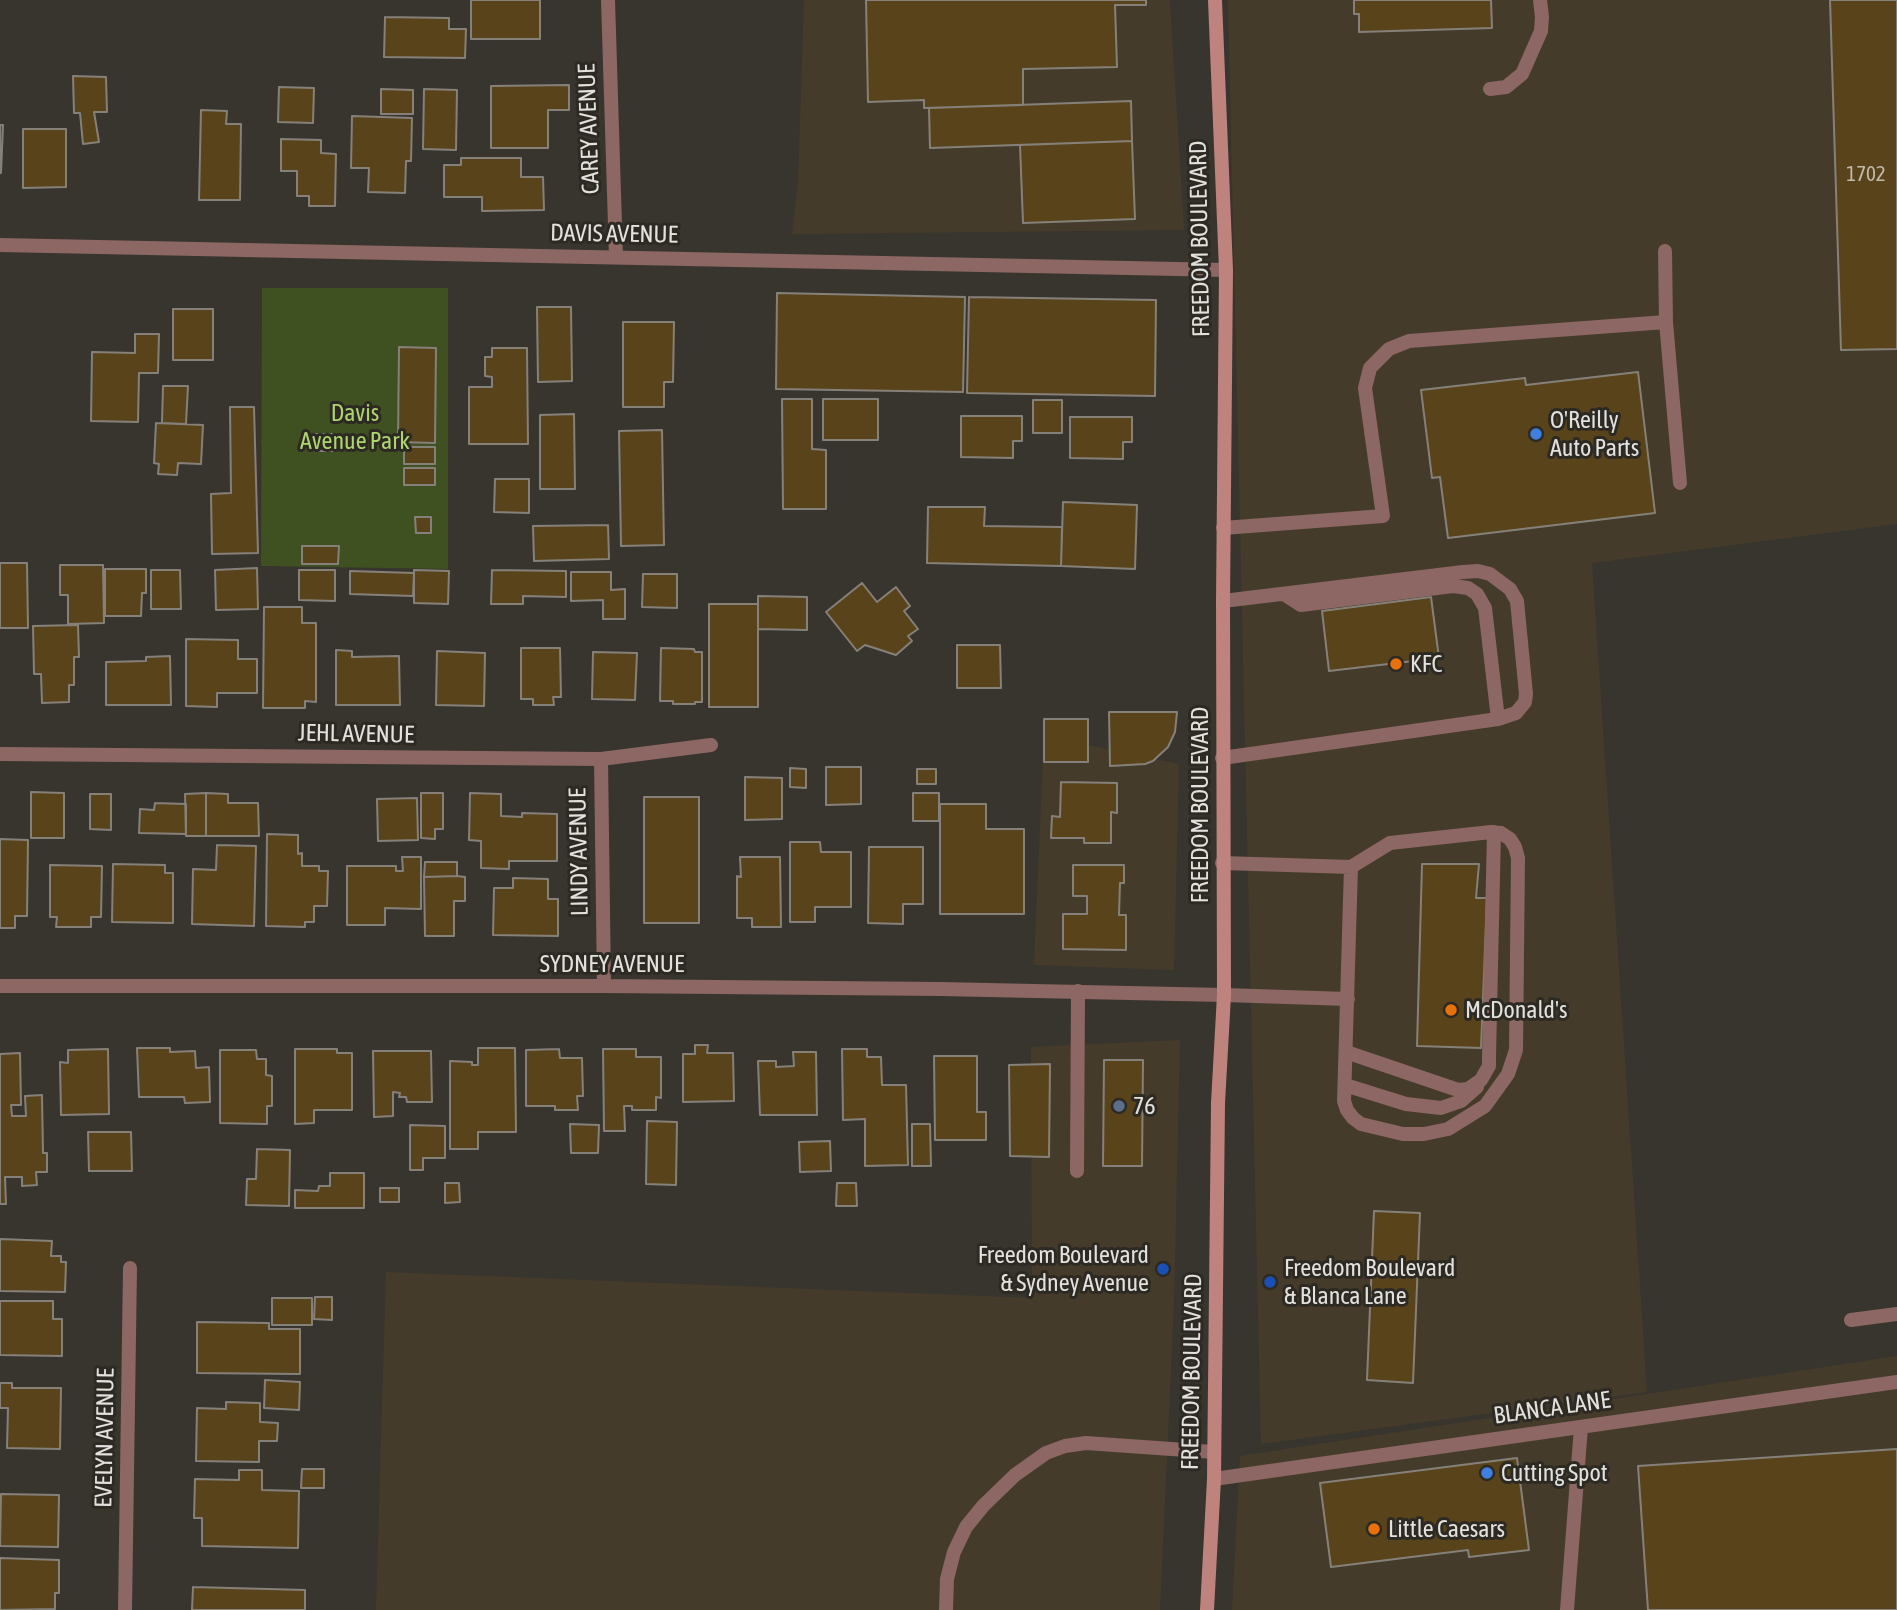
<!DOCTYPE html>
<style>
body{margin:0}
canvas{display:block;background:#38342e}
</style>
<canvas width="1897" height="1610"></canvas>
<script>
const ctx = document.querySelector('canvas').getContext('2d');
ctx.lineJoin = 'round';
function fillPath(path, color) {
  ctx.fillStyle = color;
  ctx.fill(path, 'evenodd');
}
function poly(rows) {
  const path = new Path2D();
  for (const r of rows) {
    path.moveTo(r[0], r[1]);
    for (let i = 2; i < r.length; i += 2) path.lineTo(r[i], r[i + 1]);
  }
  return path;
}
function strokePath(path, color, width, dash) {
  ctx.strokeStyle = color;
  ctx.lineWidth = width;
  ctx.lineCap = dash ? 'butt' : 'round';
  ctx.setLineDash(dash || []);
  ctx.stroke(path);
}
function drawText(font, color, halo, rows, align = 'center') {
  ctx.font = font + ' "Asap Condensed",sans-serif';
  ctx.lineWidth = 6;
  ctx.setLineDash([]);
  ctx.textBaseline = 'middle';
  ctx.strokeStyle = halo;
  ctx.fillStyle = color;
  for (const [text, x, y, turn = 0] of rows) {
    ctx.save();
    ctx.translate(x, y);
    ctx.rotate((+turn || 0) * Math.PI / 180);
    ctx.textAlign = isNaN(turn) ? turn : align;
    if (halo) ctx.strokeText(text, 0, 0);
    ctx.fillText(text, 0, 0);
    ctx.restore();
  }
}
fillPath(poly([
 [804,0,1170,0,1184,230,792,234,798,184],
 [1228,0,1897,0,1897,524,1592,563,1647,1392,1261,1444],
 [1044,736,1179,764,1174,970,1034,965],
 [1180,1040,1174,1304,1160,1610,376,1610,386,1272,1032,1298,1031,1047],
 [1897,1356,1897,1610,1232,1610,1240,1456]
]), '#453b2a');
fillPath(poly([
 [262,288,448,288,448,569,261,566]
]), '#3f5021');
const building = poly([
 [471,0,540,0,540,39,471,39,471,0],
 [866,0,1146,0,1146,5,1115,5,1117,67,1023,69,1023,105,924,108,924,100,868,102,866,0],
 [1354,0,1491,0,1492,28,1359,32,1359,14,1354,14,1354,0],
 [1830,0,1897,0,1897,349,1841,350,1830,0],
 [385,17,449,18,449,29,466,29,465,58,384,57,385,17],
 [73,76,106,77,107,112,94,112,99,142,83,144,80,113,74,113,73,76],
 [569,85,569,110,548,110,548,148,491,148,491,86,569,85],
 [279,87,314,88,313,123,278,122,279,87],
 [381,89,413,90,413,114,381,114,381,89],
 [424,89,457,90,456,150,423,149,424,89],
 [1131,101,1132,141,930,148,929,108,1131,101],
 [201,110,227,111,226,124,241,124,240,200,199,200,201,110],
 [352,116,412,118,411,161,406,161,405,193,368,192,369,168,351,168,352,116],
 [0,125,3,125,1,173,0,173,0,125],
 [23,129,66,129,66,187,23,188,23,129],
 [281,139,321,140,321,153,336,154,335,206,309,206,309,196,297,196,297,171,281,171,281,139],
 [1132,141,1135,219,1023,223,1020,145,1132,141],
 [461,158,521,158,521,177,543,177,544,210,482,211,482,197,444,197,444,165,461,165,461,158],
 [777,293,965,297,963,392,776,389,777,293],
 [969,297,1156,300,1155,396,967,393,969,297],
 [537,307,571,307,572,381,538,382,537,307],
 [173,309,213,309,213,360,173,360,173,309],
 [623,322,674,322,673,382,664,382,664,407,623,407,623,322],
 [135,334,159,334,158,373,139,373,138,422,91,421,92,352,135,353,135,334],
 [399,347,436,348,435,443,398,442,399,347],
 [492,348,527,348,528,444,469,444,469,387,492,387,492,377,485,376,485,357,492,357,492,348],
 [1638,372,1655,513,1448,538,1440,477,1432,478,1421,390,1525,378,1526,385,1638,372],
 [163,386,188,386,186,424,162,423,163,386],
 [782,399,812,399,812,449,826,450,826,509,783,509,782,399],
 [823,399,878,399,878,440,823,440,823,399],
 [1033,400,1062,400,1062,433,1033,433,1033,400],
 [230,407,254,407,258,553,212,554,211,494,231,493,230,407],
 [574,414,575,489,540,489,540,415,574,414],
 [961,416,1022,416,1022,441,1013,441,1013,458,961,457,961,416],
 [1070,417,1132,417,1132,442,1123,442,1123,459,1070,458,1070,417],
 [156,423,203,425,201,464,178,463,177,475,158,474,159,464,154,463,156,423],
 [662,430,664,545,621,546,619,431,662,430],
 [314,434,332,434,333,451,315,451,314,434],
 [404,447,435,447,435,464,404,464,404,447],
 [404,468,435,468,435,485,404,485,404,468],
 [495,479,529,479,529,513,494,512,495,479],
 [1063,502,1137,505,1135,569,1061,566,1063,502],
 [928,507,985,507,984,526,1062,527,1061,566,927,563,928,507],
 [415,517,431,517,431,533,416,533,415,517],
 [608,525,609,559,534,561,533,526,608,525],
 [302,546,339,546,338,564,302,564,302,546],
 [0,563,27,563,28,628,0,628,0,563],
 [60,565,103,565,104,623,68,624,68,595,60,595,60,565],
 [257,568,258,609,216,610,215,570,257,568],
 [105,569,146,569,146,593,142,593,141,616,105,616,105,569],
 [151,570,180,570,181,609,151,609,151,570],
 [299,570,335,570,335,601,299,600,299,570],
 [414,570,449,571,448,604,414,603,414,570],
 [492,570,566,571,566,597,523,596,523,604,491,604,492,570],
 [350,571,414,573,413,596,350,594,350,571],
 [571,572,611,572,611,590,625,589,625,619,603,619,603,600,571,601,571,572],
 [643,574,677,574,677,608,642,607,643,574],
 [862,583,877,602,896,587,910,606,904,611,918,629,908,636,912,641,896,655,865,645,857,651,826,612,862,583],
 [758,596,807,597,807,630,758,629,758,596],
 [1431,597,1439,658,1329,671,1322,611,1431,597],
 [709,604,758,604,758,707,709,707,709,604],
 [264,607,302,607,302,623,316,623,316,702,305,701,305,708,263,708,264,607],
 [78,625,79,657,74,657,74,685,69,685,69,702,42,703,41,674,34,674,33,626,78,625],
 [186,639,238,640,238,659,257,659,257,693,217,693,217,707,186,706,186,639],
 [957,645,1000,645,1001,688,957,688,957,645],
 [521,648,560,648,561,697,553,697,554,705,533,705,533,699,521,699,521,648],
 [661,648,694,649,695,652,702,652,702,702,695,702,695,704,673,704,673,701,660,701,661,648],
 [336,650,352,651,352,657,399,656,400,705,336,705,336,650],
 [437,651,485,653,484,706,436,705,437,651],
 [593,652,637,653,635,700,592,699,593,652],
 [170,656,171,705,106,705,106,662,146,661,146,657,170,656],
 [1109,712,1177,712,1175,732,1168,747,1153,761,1145,764,1110,766,1109,712],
 [1044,719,1088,719,1088,762,1044,762,1044,719],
 [826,767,861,767,861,804,826,805,826,767],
 [790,768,806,769,806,788,790,787,790,768],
 [917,769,936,769,936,784,917,784,917,769],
 [745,777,782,778,782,819,745,820,745,777],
 [1061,782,1117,783,1117,813,1111,812,1111,843,1084,843,1084,838,1051,838,1052,816,1060,817,1061,782],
 [31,792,64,793,64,838,31,838,31,792],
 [206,793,228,794,228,803,258,803,259,836,206,836,206,793],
 [206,793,206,836,186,836,185,794,206,793],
 [421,793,443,793,443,829,435,829,435,839,421,838,421,793],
 [470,793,501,794,501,816,522,817,522,813,557,814,557,861,509,861,509,869,481,868,481,841,469,840,470,793],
 [913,793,939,793,939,821,913,821,913,793],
 [90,794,111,794,111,830,90,829,90,794],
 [644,797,699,797,699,923,644,923,644,797],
 [417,798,418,840,378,841,377,799,417,798],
 [155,803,186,804,186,834,139,833,140,809,154,810,155,803],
 [940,804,986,804,986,829,1024,829,1024,914,940,914,940,804],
 [267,834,298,835,298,854,302,853,302,866,319,866,319,871,328,871,327,906,314,906,314,922,305,922,305,927,266,926,267,834],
 [0,839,28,840,27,916,15,916,15,928,0,928,0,839],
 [790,842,820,842,821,852,851,852,851,907,815,907,815,922,790,922,790,842],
 [217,845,256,846,254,926,192,924,193,869,216,870,217,845],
 [869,847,923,847,923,904,903,904,903,924,868,923,869,847],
 [402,857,421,857,421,909,385,908,385,925,347,925,347,866,396,866,396,871,403,871,402,857],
 [740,857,780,857,781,927,752,927,752,918,737,918,737,876,741,877,740,857],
 [425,862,457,862,457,876,424,877,425,862],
 [113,864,165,865,165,873,173,873,173,923,112,922,113,864],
 [1422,864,1479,864,1476,898,1487,898,1481,1048,1417,1046,1422,864],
 [50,865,102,866,101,917,91,917,91,927,56,927,57,917,50,917,50,865],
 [1073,865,1124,865,1124,883,1120,883,1119,915,1126,915,1126,950,1063,949,1063,914,1087,914,1087,896,1073,896,1073,865],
 [457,876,465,877,465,901,454,901,454,936,425,936,424,877,457,876],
 [513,878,548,879,548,899,558,899,558,936,493,935,494,888,513,888,513,878],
 [695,1045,708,1045,707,1053,733,1053,734,1101,683,1102,683,1054,695,1054,695,1045],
 [137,1048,170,1048,170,1052,195,1051,196,1068,209,1067,210,1102,185,1103,184,1097,139,1097,137,1048],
 [478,1048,515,1048,516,1132,478,1132,478,1149,450,1149,450,1061,472,1062,472,1065,478,1065,478,1048],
 [108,1049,109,1114,61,1115,60,1062,68,1063,68,1050,108,1049],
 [295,1049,337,1049,337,1053,352,1053,352,1110,314,1110,314,1123,295,1124,295,1049],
 [559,1049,560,1058,582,1058,583,1096,577,1096,578,1110,555,1110,555,1106,526,1106,526,1050,559,1049],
 [603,1049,636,1049,636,1057,661,1057,661,1098,656,1097,656,1110,632,1110,632,1106,624,1106,625,1131,604,1131,603,1049],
 [842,1049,867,1049,867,1057,881,1057,882,1085,906,1085,908,1165,865,1166,865,1119,843,1120,842,1049],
 [220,1050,256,1050,257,1059,266,1059,266,1075,272,1076,272,1106,267,1106,267,1124,220,1123,220,1050],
 [373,1051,431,1051,432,1102,407,1102,406,1097,399,1097,400,1093,393,1092,393,1116,374,1117,373,1051],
 [793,1052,816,1052,817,1115,760,1115,758,1061,776,1061,776,1067,794,1066,793,1052],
 [20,1053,21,1105,11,1105,12,1116,26,1116,25,1096,42,1095,43,1153,47,1153,47,1172,36,1172,37,1185,22,1186,22,1177,5,1177,6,1204,0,1204,0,1054,20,1053],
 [934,1056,977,1056,977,1112,986,1112,986,1140,935,1140,934,1056],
 [1104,1060,1143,1060,1142,1166,1103,1166,1104,1060],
 [1050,1064,1049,1157,1010,1156,1009,1065,1050,1064],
 [647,1121,677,1122,676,1185,646,1184,647,1121],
 [570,1124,599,1125,598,1153,571,1153,570,1124],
 [912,1124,930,1124,931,1166,912,1166,912,1124],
 [410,1125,445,1126,445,1158,423,1158,423,1170,410,1170,410,1125],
 [88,1132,131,1132,132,1171,89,1171,88,1132],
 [830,1141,831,1171,800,1172,799,1142,830,1141],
 [257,1149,290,1150,289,1206,246,1205,247,1179,256,1179,257,1149],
 [330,1173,364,1173,364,1208,295,1208,295,1190,318,1191,319,1186,330,1186,330,1173],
 [445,1183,459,1183,460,1202,445,1203,445,1183],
 [837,1183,856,1183,857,1206,836,1206,837,1183],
 [380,1188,399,1188,399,1202,380,1202,380,1188],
 [1374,1211,1420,1213,1413,1383,1367,1380,1374,1211],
 [0,1239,52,1241,51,1256,61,1256,61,1262,66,1262,65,1292,0,1291,0,1239],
 [315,1297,332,1297,332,1320,314,1319,315,1297],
 [272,1298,312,1298,312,1325,272,1325,272,1298],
 [0,1301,53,1301,53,1319,62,1319,62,1356,0,1355,0,1301],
 [197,1322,269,1323,269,1329,300,1329,300,1374,197,1373,197,1322],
 [265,1380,300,1382,299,1410,264,1408,265,1380],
 [0,1383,12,1383,12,1388,61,1388,60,1449,7,1448,8,1408,0,1408,0,1383],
 [226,1402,260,1403,260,1422,278,1423,277,1441,259,1441,259,1462,196,1461,197,1408,226,1409,226,1402],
 [1897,1449,1897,1610,1648,1610,1638,1466,1897,1449],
 [1517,1458,1529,1550,1469,1557,1468,1550,1331,1567,1320,1483,1517,1458],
 [302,1469,324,1469,324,1488,301,1488,302,1469],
 [239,1470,262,1470,262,1490,299,1491,298,1548,202,1546,202,1518,194,1518,195,1479,239,1480,239,1470],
 [1,1494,59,1495,58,1547,0,1546,1,1494],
 [0,1558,59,1560,59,1593,55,1593,55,1609,0,1610,0,1558],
 [193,1587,305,1590,305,1610,192,1610,193,1587]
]);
fillPath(building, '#59431a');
strokePath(building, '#85817a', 2);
strokePath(poly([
 [1490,89,1506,87,1522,74,1541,31,1542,17,1540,0],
 [1666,322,1680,483],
 [1223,528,1383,516,1365,388,1370,368,1389,349,1409,341,1666,322,1665,251],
 [1284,594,1301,605,1453,586,1468,588,1477,594,1485,608,1498,719],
 [1222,758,1498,719,1516,713,1525,702,1526,694,1517,601,1510,589,1490,574,1478,571,1463,572,1223,601],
 [1222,863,1351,867,1390,843,1491,832,1501,833,1510,839,1515,847,1518,858,1516,1050,1508,1074,1485,1106,1448,1129,1424,1134,1403,1134,1361,1124,1353,1118,1347,1110,1344,1101,1351,867],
 [1224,995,1348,999],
 [1346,1052,1458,1090,1468,1089,1481,1080,1489,1066,1489,1057,1494,832],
 [1345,1085,1406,1104,1441,1108,1461,1101,1477,1087],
 [1077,1171,1078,991],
 [1851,1320,1897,1314],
 [946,1610,947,1579,954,1552,966,1527,983,1506,1015,1475,1046,1453,1065,1446,1086,1443,1214,1452],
 [1567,1610,1581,1427]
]), '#8c6763', 14);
strokePath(poly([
 [608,0,616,257],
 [0,245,1226,270],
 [0,754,601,759,711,745],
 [601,759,604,986],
 [0,986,604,986,940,989,1224,995],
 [1214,1479,1897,1382],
 [125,1610,130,1268]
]), '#8c6763', 14);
strokePath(poly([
 [1207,1610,1214,1479,1218,1103,1224,995,1223,601,1226,270,1215,0]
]), '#bd837c', 14);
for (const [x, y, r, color] of [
 [1536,434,7,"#3f7fe0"],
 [1396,664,7,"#e8710a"],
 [1451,1010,7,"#e8710a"],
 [1119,1106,7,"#5c6f8a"],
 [1163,1269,7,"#1a4fb4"],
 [1270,1282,7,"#1a4fb4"],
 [1487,1473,7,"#3f7fe0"],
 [1374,1529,7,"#e8710a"]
]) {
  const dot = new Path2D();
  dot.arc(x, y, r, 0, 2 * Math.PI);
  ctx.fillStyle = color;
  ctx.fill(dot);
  strokePath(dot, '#2d2a24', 2.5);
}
drawText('21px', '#c0baac', null, [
 ["1702",1866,174]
]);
drawText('24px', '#e3e1dd', '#2d2a24', [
 ["CAREY AVENUE",589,129,-92],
 ["DAVIS AVENUE",614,234,1],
 ["FREEDOM BOULEVARD",1200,239,-91],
 ["JEHL AVENUE",356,734,1],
 ["FREEDOM BOULEVARD",1200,805,-90],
 ["LINDY AVENUE",579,852,-91],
 ["SYDNEY AVENUE",612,964],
 ["FREEDOM BOULEVARD",1192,1372,-89],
 ["BLANCA LANE",1552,1408,-8],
 ["EVELYN AVENUE",105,1438,-89]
]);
drawText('24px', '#aed46d', '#2d2a24', [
 ["Davis",355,413],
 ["Avenue Park",355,441]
]);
drawText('24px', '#e3e1dd', '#2d2a24', [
 ["O'Reilly",1550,420],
 ["Auto Parts",1550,448],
 ["KFC",1410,664],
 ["McDonald's",1465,1010],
 ["76",1133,1106],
 ["Freedom Boulevard",1149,1255,"right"],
 ["& Sydney Avenue",1149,1283,"right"],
 ["Freedom Boulevard",1284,1268],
 ["& Blanca Lane",1284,1296],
 ["Cutting Spot",1501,1473],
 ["Little Caesars",1388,1529]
], 'left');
</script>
